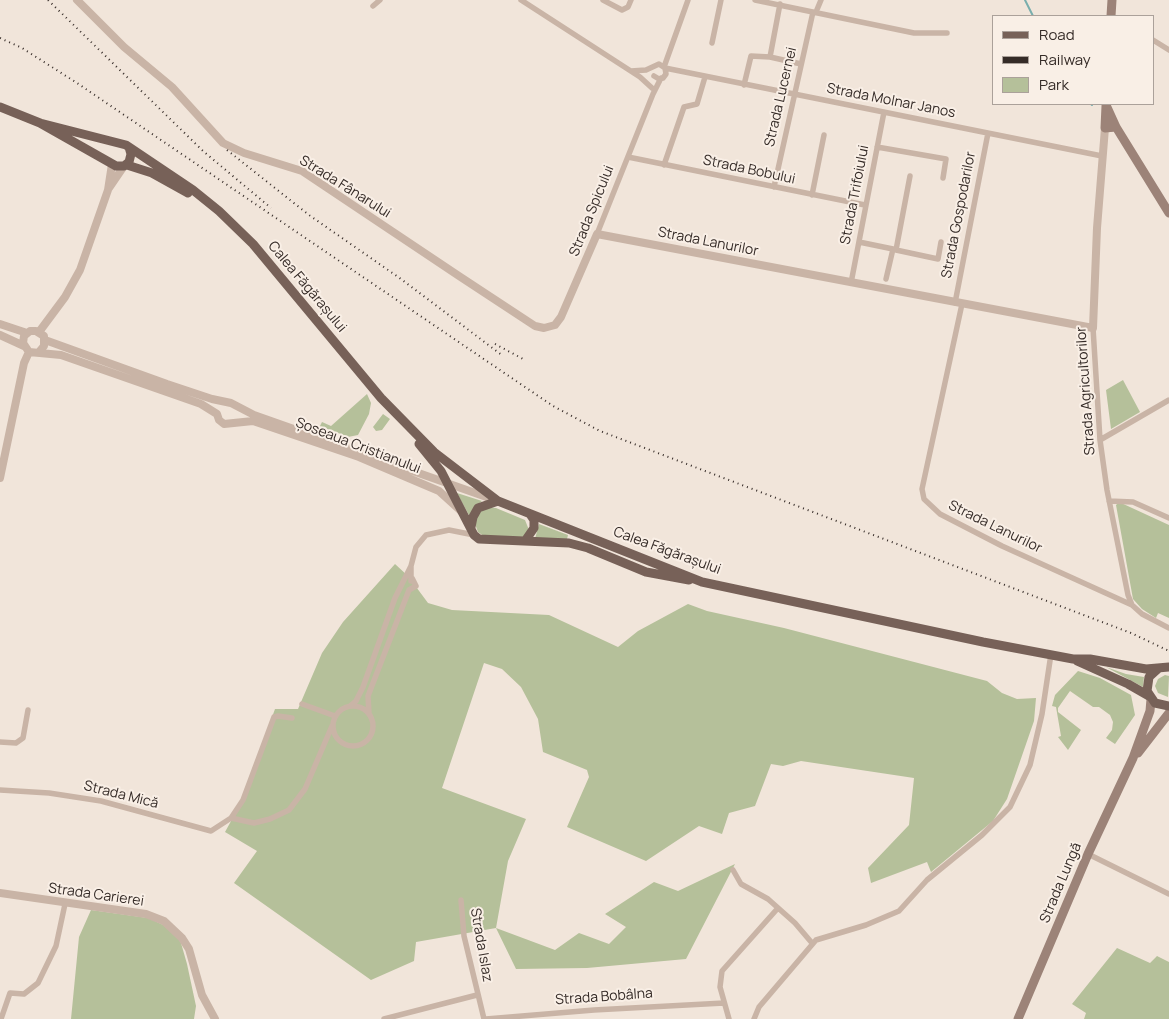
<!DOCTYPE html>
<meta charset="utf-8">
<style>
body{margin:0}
#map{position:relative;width:1169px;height:1019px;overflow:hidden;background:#f1e5da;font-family:Manrope,sans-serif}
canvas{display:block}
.legend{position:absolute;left:992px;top:15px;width:162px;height:90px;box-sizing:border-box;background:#f9efe6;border:1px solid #aba19a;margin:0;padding:6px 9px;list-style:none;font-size:15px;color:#352b27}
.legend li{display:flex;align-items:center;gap:10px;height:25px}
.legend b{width:25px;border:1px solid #aba19a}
</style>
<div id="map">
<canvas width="1169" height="1019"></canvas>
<ul class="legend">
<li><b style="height:6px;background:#776158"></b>Road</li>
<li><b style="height:6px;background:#352b27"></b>Railway</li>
<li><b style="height:14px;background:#b5c09a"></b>Park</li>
</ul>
</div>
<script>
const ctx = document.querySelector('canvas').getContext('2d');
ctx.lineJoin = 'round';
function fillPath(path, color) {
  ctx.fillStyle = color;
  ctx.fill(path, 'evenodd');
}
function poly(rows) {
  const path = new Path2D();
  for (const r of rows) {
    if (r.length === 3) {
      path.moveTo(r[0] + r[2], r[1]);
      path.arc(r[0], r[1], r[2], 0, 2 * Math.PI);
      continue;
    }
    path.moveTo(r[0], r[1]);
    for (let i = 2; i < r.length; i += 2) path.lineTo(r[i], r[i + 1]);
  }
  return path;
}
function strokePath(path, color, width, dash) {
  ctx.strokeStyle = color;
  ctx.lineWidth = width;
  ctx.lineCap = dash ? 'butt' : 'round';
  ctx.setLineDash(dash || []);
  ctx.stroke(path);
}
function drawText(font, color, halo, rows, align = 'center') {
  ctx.font = font + ' Manrope,sans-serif';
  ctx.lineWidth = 4;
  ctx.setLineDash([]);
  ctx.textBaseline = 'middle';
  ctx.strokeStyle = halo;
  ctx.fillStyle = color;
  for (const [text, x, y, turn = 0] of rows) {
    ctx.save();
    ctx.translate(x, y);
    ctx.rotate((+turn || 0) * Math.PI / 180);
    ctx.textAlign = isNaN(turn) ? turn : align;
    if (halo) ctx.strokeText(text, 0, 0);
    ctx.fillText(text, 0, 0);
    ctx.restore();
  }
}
fillPath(poly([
 [1123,380,1140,412,1111,429,1106,390],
 [367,394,371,403,369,414,358,435,348,437,320,426,322,422,331,426],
 [383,414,390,419,382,430,376,431,373,427],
 [457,493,482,501,477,505,470,517],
 [1119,502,1169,525,1169,618,1158,613,1156,618,1142,609,1133,599,1116,505],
 [487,507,496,508,525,520,529,530,523,537,485,537,478,532,475,524,479,511],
 [539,524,568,535,567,539,535,539],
 [395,564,408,576,428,603,452,610,549,615,618,647,638,631,688,604,707,611,784,628,987,681,1002,693,1017,699,1036,698,1034,721,1007,799,993,821,931,872,927,862,871,883,868,868,909,825,914,778,801,761,783,766,771,764,755,806,729,813,722,834,699,826,646,861,567,827,589,777,587,770,543,752,538,719,521,687,502,669,484,663,442,788,526,819,508,861,496,928,555,950,579,933,609,944,626,927,605,914,654,882,678,891,735,864,686,959,587,968,516,969,496,928,416,942,414,961,371,980,234,883,257,851,225,832,241,803,275,709,298,709,322,653,343,622],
 [1106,667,1126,674,1144,677,1143,687],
 [1078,671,1100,678,1131,695,1135,715,1115,744,1106,738,1112,730,1113,722,1110,715,1099,707,1093,707,1070,691,1058,708,1058,712,1081,730,1068,750,1058,737,1061,736,1056,707,1052,706,1055,695],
 [1165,675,1169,676,1168,697,1158,693,1155,686,1158,679],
 [91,910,148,918,168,927,176,935,181,943,187,964,196,1006,194,1019,71,1019,79,937],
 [1117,948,1150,963,1157,956,1169,962,1169,1019,1084,1019,1086,1013,1072,1004]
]), '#b5c09a');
strokePath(poly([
 [1025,0,1033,16],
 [1091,104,1092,105]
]), '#79aead', 2);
strokePath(poly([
 [521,0,640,77,652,88],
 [603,0,622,10,628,7,631,0],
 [755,0,914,33,947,33],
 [373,6,380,0],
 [816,12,821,0],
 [1153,40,1169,50],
 [712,43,721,0],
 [770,57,801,64],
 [664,67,688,0],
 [665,68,1102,156],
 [631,71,646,70,659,64,665,68,666,74,663,78,659,79,654,76],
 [744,85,751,56,770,57,780,4],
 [877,147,946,159,943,178],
 [628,157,865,205],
 [664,165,684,107,697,104,705,77],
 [774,187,813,12],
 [812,195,824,135],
 [597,234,653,94,661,78],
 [859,242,893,249,886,279],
 [893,249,896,250,910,176],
 [896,250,938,259,941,242],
 [851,283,884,112],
 [955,303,988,133],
 [962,304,922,489,924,499,940,514,1002,546,1132,605],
 [1093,328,1100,440,1107,490,1128,595,1132,605,1142,614,1169,628],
 [1100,440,1169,400],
 [1109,501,1133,502,1169,518],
 [411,581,411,566,416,547,426,535,449,530,474,535],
 [302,704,335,716],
 [353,726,20],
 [350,706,356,701,363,687,395,598,411,566],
 [369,714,368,696,409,590,416,586,412,578],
 [0,742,16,743,23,738,28,710],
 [0,790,49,793,101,801,211,831,231,818,254,823,270,819,289,810,305,789,332,726],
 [231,818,243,800,274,717,278,716,292,718],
 [1088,854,1169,894],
 [733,870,741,884,768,899,795,923,812,943],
 [461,900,464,936,484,1019],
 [1,1019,10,993,24,994,38,983,56,946,65,904],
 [384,1019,477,995],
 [486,1019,594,1010,724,1003],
 [729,1019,720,987,722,971,778,908],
 [754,1019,759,1007,816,940,866,925,899,911,927,880,982,835,1010,807,1030,765,1042,714,1051,654]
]), '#c9b4a6', 5.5);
strokePath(poly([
 [77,0,124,47,172,87,223,143,244,153,302,171,459,276,535,326,544,328,555,325,561,317,597,234,1093,328,1097,228,1105,128],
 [109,188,124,166],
 [0,324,27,333],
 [39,332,65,297,80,270,108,190,112,164],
 [0,335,24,346],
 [45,340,167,384,212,399,231,403,254,415,495,500],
 [39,352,44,346,44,336,36,331,30,331,24,336,23,343,29,352,61,355,201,404,217,414,219,420,224,424,253,421,359,457,439,491,461,511],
 [0,478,24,363,29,352],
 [0,893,146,914,164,921,182,938,189,949,202,995,215,1019]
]), '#c9b4a6', 8);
strokePath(poly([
 [1111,16,1112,0],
 [1106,105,1116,127,1169,213],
 [1106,106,1105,128,1116,127],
 [1138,753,1169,713],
 [1018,1019,1088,854,1133,758,1150,711,1151,699]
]), '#9c8378', 9);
strokePath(poly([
 [0,107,40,123,116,166,124,166,129,162,131,154,129,147],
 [40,123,126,145,193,190,219,211,253,244,381,398,434,452,498,501,702,582,983,642,1073,659,1090,659,1146,669,1169,667],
 [127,165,152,173,188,193],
 [419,444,441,471,474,535,479,539,569,543,588,548,646,572,689,580],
 [471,527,473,517,478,508,498,501],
 [525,541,534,528,534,520,530,514],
 [1077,661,1128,684,1149,696],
 [1159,668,1149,677,1147,691,1155,703,1169,706]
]), '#776158', 9);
strokePath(poly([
 [48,0,203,151,271,208],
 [0,38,22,48,77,83,553,406,600,431,1131,633,1169,651],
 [227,150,309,215,401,279,503,356],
 [495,344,525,360]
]), '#352b27', 2, [1, 4]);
drawText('14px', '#352b27', '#f9efe6', [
 ["Strada Lucernei",781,97,-77],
 ["Strada Molnar Janos",891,101,11],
 ["Strada Bobului",749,170,12],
 ["Strada Fânarului",345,187,32],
 ["Strada Trifoiului",855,195,-79],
 ["Strada Spicului",592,211,-68],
 ["Strada Gospodarilor",959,215,-79],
 ["Strada Lanurilor",708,242,11],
 ["Calea Făgărașului",307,287,50],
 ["Strada Agricultorilor",1086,391,-94],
 ["Șoseaua Cristianului",358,446,21],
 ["Strada Lanurilor",995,527,26],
 ["Calea Făgărașului",667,551,20],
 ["Strada Mică",121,795,14],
 ["Strada Lungă",1061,883,-67],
 ["Strada Carierei",96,895,8],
 ["Strada Islaz",481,945,80],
 ["Strada Bobâlna",604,997,-4]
]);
</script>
